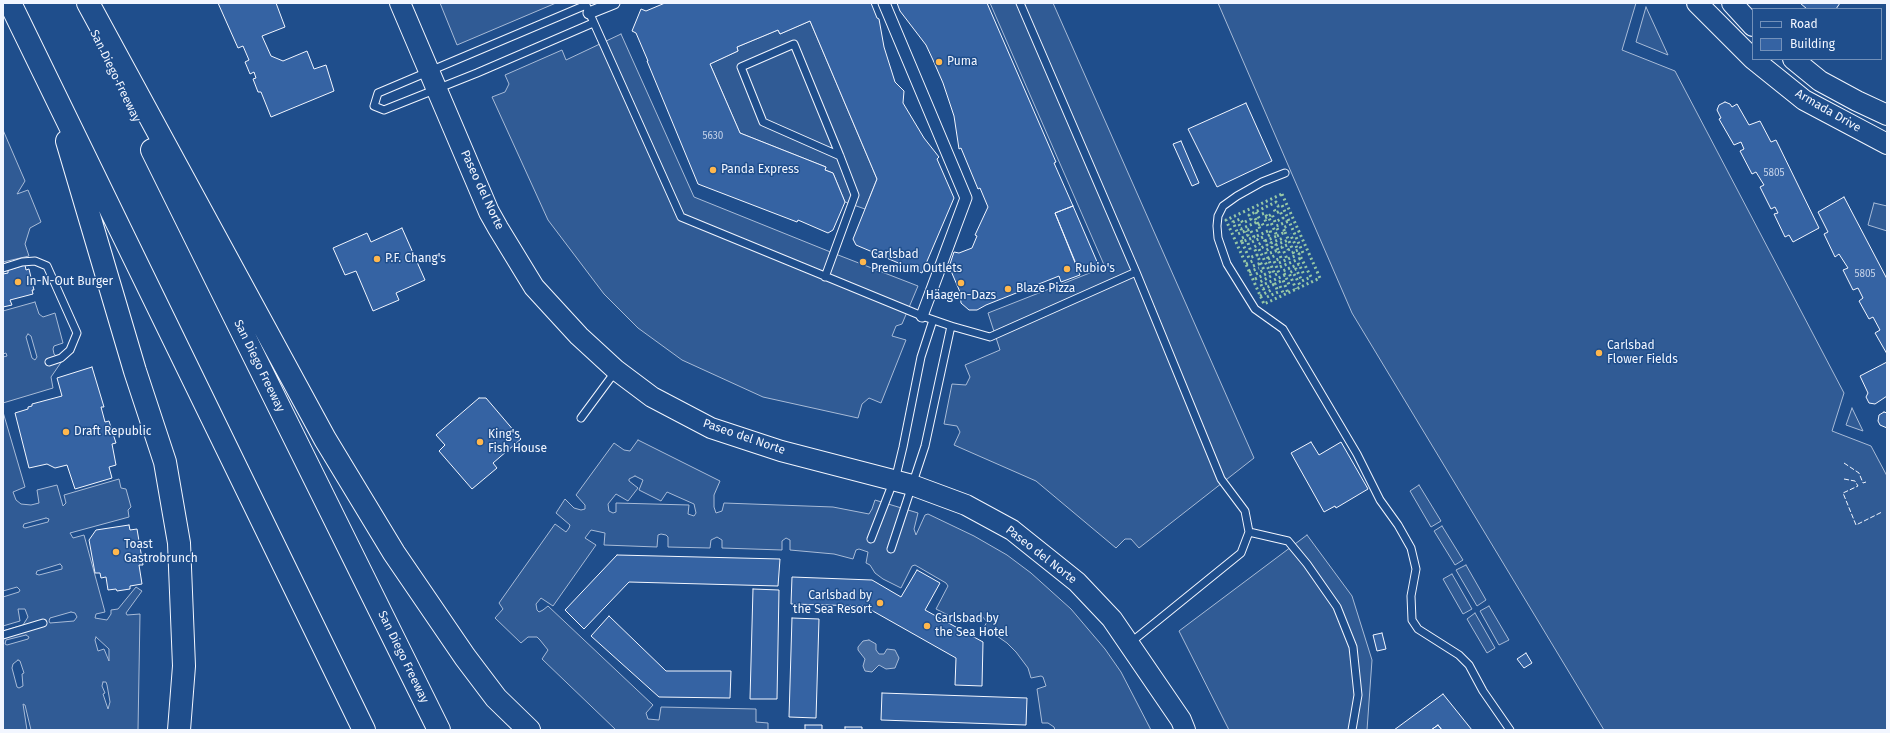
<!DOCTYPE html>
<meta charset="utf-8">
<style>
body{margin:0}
#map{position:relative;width:1890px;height:733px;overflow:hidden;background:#1f4e8c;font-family:"Fira Sans",sans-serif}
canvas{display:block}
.frame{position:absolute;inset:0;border:4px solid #f2f6ff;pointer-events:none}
.legend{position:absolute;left:1752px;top:8px;width:130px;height:52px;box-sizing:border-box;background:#1f4e8c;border:1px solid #7391ba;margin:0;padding:5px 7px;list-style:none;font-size:12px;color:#f2f6ff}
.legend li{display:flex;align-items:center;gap:8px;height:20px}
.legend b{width:20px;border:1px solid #7391ba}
</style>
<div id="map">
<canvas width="1890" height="733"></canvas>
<div class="frame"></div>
<ul class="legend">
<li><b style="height:5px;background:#1f4e8c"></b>Road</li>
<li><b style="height:11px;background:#3563a3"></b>Building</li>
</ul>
</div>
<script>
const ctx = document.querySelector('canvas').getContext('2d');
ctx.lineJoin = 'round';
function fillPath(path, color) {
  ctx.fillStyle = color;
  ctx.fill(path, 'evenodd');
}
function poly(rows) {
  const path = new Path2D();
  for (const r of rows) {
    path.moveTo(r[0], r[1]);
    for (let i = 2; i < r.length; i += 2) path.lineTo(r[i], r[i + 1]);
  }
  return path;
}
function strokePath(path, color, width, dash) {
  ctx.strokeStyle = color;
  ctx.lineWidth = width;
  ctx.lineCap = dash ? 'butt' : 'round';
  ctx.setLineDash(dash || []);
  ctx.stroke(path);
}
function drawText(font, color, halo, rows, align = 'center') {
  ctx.font = font + ' "Fira Sans",sans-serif';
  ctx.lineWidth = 3;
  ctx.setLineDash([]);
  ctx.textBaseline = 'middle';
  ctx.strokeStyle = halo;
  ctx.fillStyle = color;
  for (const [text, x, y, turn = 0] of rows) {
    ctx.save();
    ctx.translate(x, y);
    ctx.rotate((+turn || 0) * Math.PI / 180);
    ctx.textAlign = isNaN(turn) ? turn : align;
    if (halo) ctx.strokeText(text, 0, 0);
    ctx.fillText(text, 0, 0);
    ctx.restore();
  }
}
const built = poly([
 [440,3,556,3,457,45,440,3],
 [990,3,1053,3,1254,458,1139,548,1131,539,1125,539,1116,548,1036,481,954,445,960,432,957,426,944,424,952,384,966,385,970,377,965,365,1000,350,988,313,1105,267,990,3],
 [1218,3,1636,3,1622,50,1675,71,1844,393,1832,431,1871,446,1887,476,1887,730,1604,730,1352,313,1218,3],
 [1646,7,1668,55,1636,42,1646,7],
 [810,21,877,179,865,209,845,202,833,173,825,170,826,167,740,133,710,64,738,51,737,47,778,30,780,34,810,21],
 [621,34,694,197,833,253,918,286,902,324,896,326,892,336,906,340,881,403,869,398,862,404,858,418,763,397,682,360,638,328,604,294,548,220,492,97,505,92,509,84,505,75,562,50,566,60,621,34],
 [3,130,25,181,17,194,28,190,41,222,30,228,25,244,29,256,3,262,3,130],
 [1874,203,1887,206,1887,231,1868,225,1874,203],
 [35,302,39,314,43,317,55,313,63,343,54,346,53,349,54,354,62,361,51,377,53,388,3,403,3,357,7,356,6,353,3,354,3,311,35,302],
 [28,334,31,336,37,357,35,360,32,358,26,337,28,334],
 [1852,408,1863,431,1846,425,1852,408],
 [3,412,25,487,13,492,16,500,21,504,31,505,39,503,37,490,57,485,63,506,66,503,64,495,119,479,121,488,126,489,131,507,128,510,129,517,70,533,73,538,84,535,105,612,96,614,95,618,107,620,111,614,111,610,118,609,136,587,142,591,126,613,127,615,140,614,138,730,31,730,25,705,23,704,27,730,3,730,3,631,23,625,28,617,25,609,18,609,20,621,3,626,3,597,19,592,20,590,17,587,3,591,3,412],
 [46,518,49,519,48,522,25,528,23,527,24,524,46,518],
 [60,564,62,566,62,569,39,575,36,574,37,571,60,564],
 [71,612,75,613,77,617,74,621,50,623,49,621,50,618,71,612],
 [26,635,29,637,28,639,7,645,5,644,6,640,26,635],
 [96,637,109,649,109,661,104,649,98,651,95,640,96,637],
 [18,660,20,661,24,673,22,674,23,686,19,688,17,687,12,668,13,664,18,660],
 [103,682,106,682,107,685,109,696,110,702,108,709,103,694,105,693,102,686,103,682],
 [638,440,720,481,714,495,714,507,716,513,722,511,724,503,833,507,869,514,872,509,875,500,918,513,914,529,916,535,925,515,928,514,974,536,1007,555,1031,573,1071,609,1105,649,1121,672,1151,730,1055,730,1054,727,1048,723,1042,723,1037,689,1046,686,1043,677,1041,676,1031,678,1028,668,1016,652,1007,643,984,627,987,622,982,616,950,616,936,609,948,586,946,583,915,565,912,566,901,588,883,579,875,573,870,565,866,563,868,552,859,549,856,550,853,559,834,554,790,550,790,540,786,538,782,541,782,550,722,548,722,540,717,537,711,540,710,548,668,547,668,537,666,535,661,534,658,535,657,547,604,545,605,533,591,530,585,538,596,545,553,606,541,598,536,604,537,610,539,612,543,610,548,606,653,705,646,713,648,719,659,720,661,707,756,709,756,722,768,723,768,730,616,730,542,659,548,650,540,640,537,637,528,637,521,643,495,618,503,609,499,603,555,524,566,532,569,528,570,525,556,513,565,499,574,508,581,510,585,509,585,505,576,495,614,443,624,450,630,451,638,440],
 [635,476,643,480,639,490,661,501,667,492,694,504,696,513,694,516,688,514,689,505,616,503,616,512,613,513,609,511,608,504,616,494,628,501,638,488,629,481,629,479,635,476],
 [1419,485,1441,521,1431,527,1410,491,1419,485],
 [1442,526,1463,560,1455,565,1434,531,1442,526],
 [1307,535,1352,596,1372,660,1367,730,1229,730,1179,631,1307,535],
 [1466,565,1486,600,1477,606,1456,570,1466,565],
 [1452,574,1472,609,1463,614,1443,579,1452,574],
 [1489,606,1509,640,1499,645,1480,611,1489,606],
 [1475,613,1495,648,1487,653,1467,619,1475,613]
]);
fillPath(built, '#305b95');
strokePath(built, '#a8bbd7', 1);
const water = poly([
 [869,640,876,644,876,650,879,654,884,654,887,649,895,650,899,658,895,668,886,669,879,665,872,672,865,671,863,666,865,659,858,650,858,647,863,641,869,640]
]);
fillPath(water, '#446ba0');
strokePath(water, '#a8bbd7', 1);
const building = poly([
 [218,3,276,3,285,27,262,36,271,56,283,61,307,51,314,69,326,65,334,91,271,117,261,92,258,92,253,79,256,78,254,72,250,74,245,62,249,60,243,46,238,48,218,3],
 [665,3,871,3,877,18,879,19,884,47,895,82,904,91,903,103,924,138,939,157,937,159,954,198,922,273,856,245,853,239,877,179,810,21,780,34,778,30,737,47,738,51,710,64,740,133,826,167,825,170,833,173,845,202,833,230,828,233,798,220,797,222,698,184,647,61,648,61,636,33,632,31,641,9,646,11,665,3],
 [897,3,987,3,1056,162,1054,163,1073,206,1055,213,1080,275,1061,282,1059,276,986,305,977,310,969,310,961,303,960,292,951,271,948,270,954,252,959,253,972,248,977,236,975,235,988,207,980,188,978,189,961,148,959,149,954,116,943,83,933,60,926,45,900,11,897,3],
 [1800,3,1840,3,1836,9,1807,9,1800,3],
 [1725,102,1730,104,1732,107,1737,104,1749,125,1760,121,1771,142,1776,140,1819,228,1793,242,1789,235,1785,237,1774,214,1778,213,1775,207,1771,209,1760,187,1764,185,1756,172,1752,174,1740,151,1744,149,1741,142,1734,145,1719,119,1721,118,1717,110,1719,105,1725,102],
 [1246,103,1272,161,1217,187,1188,129,1246,103],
 [1181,141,1199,183,1192,186,1173,144,1181,141],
 [1844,197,1887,279,1887,354,1875,333,1880,330,1873,317,1869,319,1859,301,1863,298,1858,288,1853,290,1843,270,1848,268,1839,254,1835,257,1824,234,1828,232,1818,212,1844,197],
 [1073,206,1098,264,1079,271,1055,213,1073,206],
 [402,228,425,280,396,293,399,300,373,311,356,271,345,275,333,248,367,233,371,242,402,228],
 [25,265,26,270,29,269,34,290,32,290,33,294,10,300,12,305,3,307,3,274,8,273,8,270,25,265],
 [1887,362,1887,396,1875,404,1869,403,1866,397,1868,393,1860,376,1887,362],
 [92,367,104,407,101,407,105,422,109,421,116,443,112,444,116,465,109,467,112,478,75,489,67,465,55,468,47,464,29,468,15,413,28,409,28,407,32,406,32,404,62,396,57,378,92,367],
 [479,398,486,398,521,439,493,463,497,468,472,489,439,451,445,445,436,435,479,398],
 [1884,412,1887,413,1887,428,1880,425,1878,421,1879,415,1884,412],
 [1311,442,1319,455,1341,442,1368,489,1336,508,1335,506,1324,512,1291,453,1311,442],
 [129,525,130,530,137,529,143,565,139,565,142,584,130,586,130,589,117,591,116,589,108,590,106,577,101,578,100,573,95,573,89,540,96,530,129,525],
 [617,555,780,559,778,586,629,582,584,629,565,610,617,555],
 [917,570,940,583,925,610,983,642,982,686,955,685,956,658,864,606,791,604,792,577,872,580,901,597,917,570],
 [753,589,779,590,777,699,750,699,753,589],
 [609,616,666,671,731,671,730,698,659,697,591,636,609,616],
 [792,618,819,619,816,718,789,717,792,618],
 [1382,633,1386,649,1377,651,1373,635,1382,633],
 [1526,653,1532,663,1524,668,1517,659,1526,653],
 [882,693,1027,698,1026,725,881,720,882,693],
 [1443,694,1472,730,1442,730,1438,725,1431,730,1394,730,1443,694],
 [805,725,822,725,822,730,805,730,805,725],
 [1438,725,1442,730,1431,730,1438,725],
 [845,727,862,727,862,730,845,730,845,727]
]);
fillPath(building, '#3563a3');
strokePath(building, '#f2f6ff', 1);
const service = poly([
 [585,3,681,217,922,316,951,326,990,337,1136,272],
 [1020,3,1136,272,1221,479,1245,511,1249,532,1241,553,1130,643],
 [586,5,378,93,374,106,384,110,477,73,593,23],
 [1285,173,1262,182,1237,196,1223,206,1218,216,1217,226,1218,238,1227,264,1255,309,1283,329,1357,454,1380,500,1398,525,1411,548,1416,569,1411,596,1412,620,1418,629,1459,655,1469,665,1483,691,1510,730],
 [3,268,22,262,35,261,47,266,77,333,70,350,61,358,49,362],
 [825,277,855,195,840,156,794,44,741,67,763,122,840,156],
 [581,418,615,372],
 [1249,532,1288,541,1307,564,1337,607,1353,647,1358,695,1352,730],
 [871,539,897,472,903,447,921,357,933,320],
 [891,549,925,446,951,326],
 [3,635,43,623]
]);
const pedestrian = poly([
 [884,3,966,198,922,316],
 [589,13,614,3]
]);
const secondary = poly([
 [400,3,489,212,498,228,534,287,579,336,616,370,652,397,711,428,781,451,912,485,966,505,1012,530,1077,582,1112,619,1181,720,1185,730],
 [1697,3,1753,59],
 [1732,3,1753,26],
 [1753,59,1804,100,1887,144],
 [1793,59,1820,81,1857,101,1887,115]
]);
const motorway = poly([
 [10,3,364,730],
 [88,3,325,439,394,553,465,657,496,698,529,730],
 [67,141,135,371,165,462,179,543,184,666,179,730],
 [152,150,439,730]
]);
strokePath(service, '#f2f6ff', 9);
strokePath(pedestrian, '#f2f6ff', 13);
strokePath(secondary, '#f2f6ff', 22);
strokePath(motorway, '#f2f6ff', 24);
strokePath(service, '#1f4e8c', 7);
strokePath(pedestrian, '#1f4e8c', 11);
strokePath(secondary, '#1f4e8c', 20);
strokePath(motorway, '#1f4e8c', 22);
strokePath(poly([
 [1282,194,1320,278,1264,304,1226,220,1282,194],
 [1256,212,1260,220],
 [1262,214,1265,213,1267,217,1272,214,1275,222,1283,218,1280,211,1276,213,1273,207],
 [1267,217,1264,218,1268,226],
 [1239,224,1241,229,1257,222,1254,216],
 [1258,225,1262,223,1264,227],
 [1278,230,1276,226,1289,221],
 [1256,231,1260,229,1257,222],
 [1285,232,1292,248,1288,250,1289,253],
 [1257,236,1270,230,1271,234,1268,236],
 [1277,236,1285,232,1283,228,1287,226],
 [1242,238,1248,235,1246,231],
 [1241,240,1242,242,1254,237,1250,229,1238,234,1233,222,1240,219,1243,223,1251,219,1249,215,1276,202,1278,206,1282,205,1303,253,1299,254,1311,277,1302,281,1296,269,1289,273,1296,289],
 [1265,241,1277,236,1269,218],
 [1242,242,1249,258,1257,255,1254,247,1261,243],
 [1252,242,1263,237,1267,245,1259,249,1270,272,1253,280],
 [1248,243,1251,252],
 [1287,245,1282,247,1287,259],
 [1278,250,1276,245,1288,240],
 [1270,253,1278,250,1281,258,1274,261,1279,273,1275,275,1265,251,1272,247,1271,243,1283,238],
 [1268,259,1276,255],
 [1279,263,1295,256,1293,252,1298,250,1290,234],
 [1246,264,1255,260],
 [1253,266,1261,263],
 [1280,267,1301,258],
 [1249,272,1259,268],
 [1256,274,1264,270,1257,255],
 [1294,274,1301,287],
 [1285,275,1283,271,1299,264,1304,275],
 [1271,276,1260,282,1263,289,1275,284],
 [1265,284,1285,275,1290,287],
 [1280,286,1284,295],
 [1260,296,1273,289],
 [1267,297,1278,292,1275,284,1283,280,1288,293]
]), '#97c8a6', 3, [2, 3]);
strokePath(poly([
 [1844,463,1859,473,1863,483,1866,482],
 [1844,479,1855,481,1858,486,1843,493,1856,525,1882,512]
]), '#f2f6ff', 1, [5, 2]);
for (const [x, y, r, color] of [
 [939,62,4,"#ffb74d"],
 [713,170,4,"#ffb74d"],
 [377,259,4,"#ffb74d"],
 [863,262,4,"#ffb74d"],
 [1067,269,4,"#ffb74d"],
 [18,282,4,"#ffb74d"],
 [961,283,4,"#ffb74d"],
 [1008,289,4,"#ffb74d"],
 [1599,353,4,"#ffb74d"],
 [66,432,4,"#ffb74d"],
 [480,442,4,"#ffb74d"],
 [116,552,4,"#ffb74d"],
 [880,603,4,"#ffb74d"],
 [927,626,4,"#ffb74d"]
]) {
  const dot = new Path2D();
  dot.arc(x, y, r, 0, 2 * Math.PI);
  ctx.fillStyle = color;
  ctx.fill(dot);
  strokePath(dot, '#1f4e8c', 1.5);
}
drawText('10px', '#c3d1e8', null, [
 ["5630",713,136],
 ["5805",1774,173],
 ["5805",1865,274]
]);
drawText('12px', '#f2f6ff', '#1f4e8c', [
 ["Puma",947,62],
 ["Panda Express",721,170],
 ["Carlsbad",871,255],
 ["Premium Outlets",871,269],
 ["P.F. Chang's",385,259],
 ["Rubio's",1075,269],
 ["In-N-Out Burger",26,282],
 ["Blaze Pizza",1016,289],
 ["Häagen-Dazs",961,296,"center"],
 ["Carlsbad",1607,346],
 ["Flower Fields",1607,360],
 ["Draft Republic",74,432],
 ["King's",488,435],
 ["Fish House",488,449],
 ["Toast",124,545],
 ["Gastrobrunch",124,559],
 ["Carlsbad by",872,596,"right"],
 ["the Sea Resort",872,610,"right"],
 ["Carlsbad by",935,619],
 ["the Sea Hotel",935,633]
], 'left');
drawText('12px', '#f2f6ff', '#1f4e8c', [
 ["San Diego Freeway",115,76,64],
 ["Armada Drive",1828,111,30],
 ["Paseo del Norte",482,190,65],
 ["San Diego Freeway",259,366,64],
 ["Paseo del Norte",744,437,19],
 ["Paseo del Norte",1041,555,38],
 ["San Diego Freeway",403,657,64]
]);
</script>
